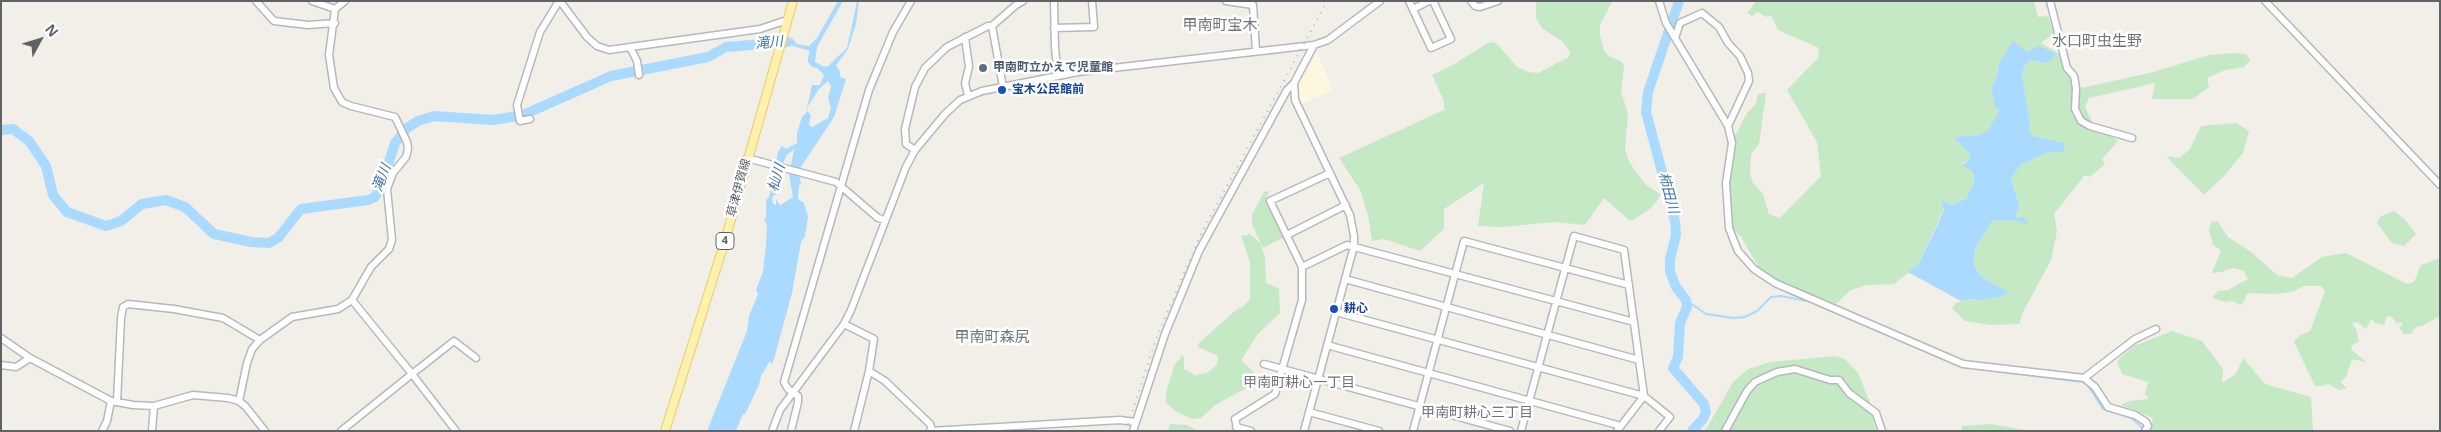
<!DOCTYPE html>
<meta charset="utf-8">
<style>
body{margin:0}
#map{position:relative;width:2441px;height:432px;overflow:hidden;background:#f1efe8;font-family:"Noto Sans",sans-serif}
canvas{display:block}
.frame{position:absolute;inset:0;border:2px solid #5f6368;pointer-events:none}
.north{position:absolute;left:15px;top:15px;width:50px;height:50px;-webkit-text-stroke:4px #fff;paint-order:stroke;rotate:51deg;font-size:14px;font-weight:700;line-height:20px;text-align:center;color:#5f6368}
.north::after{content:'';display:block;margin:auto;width:18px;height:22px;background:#5f6368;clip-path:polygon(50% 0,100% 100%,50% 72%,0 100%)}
</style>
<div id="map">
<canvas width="2441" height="432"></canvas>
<div class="frame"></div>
<div class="north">N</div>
</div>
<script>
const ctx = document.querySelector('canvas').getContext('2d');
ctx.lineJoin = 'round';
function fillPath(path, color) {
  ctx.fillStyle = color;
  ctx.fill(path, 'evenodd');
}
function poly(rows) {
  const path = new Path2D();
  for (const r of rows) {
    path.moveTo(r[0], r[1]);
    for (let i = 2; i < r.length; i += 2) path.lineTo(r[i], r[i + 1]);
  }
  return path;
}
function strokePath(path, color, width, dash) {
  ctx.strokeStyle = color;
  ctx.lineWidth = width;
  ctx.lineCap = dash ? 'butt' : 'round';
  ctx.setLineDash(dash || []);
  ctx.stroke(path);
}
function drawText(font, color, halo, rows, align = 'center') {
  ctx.font = font + ' "Noto Sans","Noto Sans JP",sans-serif';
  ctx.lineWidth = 5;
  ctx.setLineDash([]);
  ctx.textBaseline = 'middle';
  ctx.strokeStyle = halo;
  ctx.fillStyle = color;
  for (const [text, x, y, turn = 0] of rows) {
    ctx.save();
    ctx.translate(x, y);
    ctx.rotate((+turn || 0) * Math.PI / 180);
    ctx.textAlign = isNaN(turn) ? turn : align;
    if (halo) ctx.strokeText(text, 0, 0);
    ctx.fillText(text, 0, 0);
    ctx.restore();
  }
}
fillPath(poly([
 [1317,53,1333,90,1300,105,1299,83]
]), '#fef7e0');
fillPath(poly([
 [1536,1,1612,1,1600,25,1600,35,1604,51,1610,57,1622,62,1624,65,1621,92,1628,113,1625,148,1629,162,1646,185,1660,194,1659,198,1651,208,1633,220,1629,220,1604,198,1585,225,1555,222,1502,227,1478,226,1484,183,1444,209,1444,229,1420,251,1384,239,1372,241,1368,215,1360,190,1339,158,1444,110,1444,101,1432,75,1453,65,1488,43,1492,42,1497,44,1517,67,1529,72,1538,73,1569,57,1570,52,1562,41,1543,29,1536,19],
 [1756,1,2034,1,2038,17,2048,16,2054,33,2041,43,2061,55,2067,72,2081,88,2154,72,2209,55,2234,53,2246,54,2250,60,2244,67,2225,70,2207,78,2209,87,2193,99,2152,99,2155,83,2089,98,2085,107,2093,123,2118,141,2102,159,2105,164,2090,177,2085,175,2054,214,2057,231,2051,260,2022,314,2019,324,1990,325,1965,321,1952,308,1956,303,1967,299,1983,300,2008,293,1983,278,1974,266,1975,248,1993,220,2018,221,2026,224,2023,217,2017,218,2016,213,2020,208,2011,178,2021,165,2063,143,2033,136,2029,130,2030,123,2022,73,2025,65,2031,60,2047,63,2027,53,1999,64,1997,76,1991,88,1995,107,2001,110,1989,129,1980,135,1955,137,1970,154,1970,160,1962,164,1973,172,1974,183,1966,199,1951,205,1941,200,1944,209,1918,265,1894,284,1867,285,1851,290,1836,304,1777,281,1761,271,1741,237,1732,228,1729,178,1735,136,1747,113,1756,104,1758,94,1766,93,1759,144,1751,154,1750,174,1753,183,1763,194,1769,214,1780,218,1821,176,1817,142,1787,90,1818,58,1819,48,1778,30,1771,15,1766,17,1758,12,1752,16,1747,13],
 [2236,123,2249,131,2243,153,2224,176,2204,195,2166,156,2179,158,2190,149,2201,126],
 [1269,191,1267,198,1285,237,1263,248,1252,224,1252,215,1264,192],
 [2394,211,2404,219,2416,234,2404,246,2392,243,2377,223,2380,217],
 [2212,221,2218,222,2228,237,2251,252,2277,275,2292,278,2322,257,2346,253,2407,284,2414,282,2421,265,2440,258,2440,316,2422,326,2416,327,2411,334,2403,334,2400,328,2403,324,2400,322,2397,324,2392,317,2387,316,2384,325,2375,323,2371,319,2366,329,2357,322,2352,323,2356,329,2359,341,2351,346,2352,350,2366,362,2352,359,2346,377,2340,382,2347,388,2339,390,2328,384,2322,386,2315,386,2294,342,2299,336,2310,331,2325,291,2321,286,2304,286,2292,292,2274,294,2250,293,2246,295,2245,300,2241,305,2232,301,2226,302,2212,298,2218,291,2228,290,2248,279,2244,271,2233,268,2221,272,2212,273,2221,250,2213,245,2209,229],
 [1250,234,1260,243,1265,256,1266,283,1279,289,1280,313,1258,334,1241,360,1261,380,1215,405,1201,418,1192,419,1175,411,1166,402,1166,393,1174,366,1182,355,1184,357,1184,369,1195,375,1207,373,1217,365,1218,356,1198,347,1199,343,1236,310,1244,306,1250,299,1250,262,1241,236],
 [2172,331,2202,341,2223,369,2222,383,2236,374,2243,358,2265,384,2311,397,2313,431,2150,431,2153,418,2121,405,2130,401,2149,399,2145,394,2148,382,2122,374,2117,361,2134,346],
 [1836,356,1845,359,1858,373,1869,400,1876,431,1705,431,1733,382,1748,369,1770,362],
 [1170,424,1187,425,1199,431,1168,431],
 [1991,424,2031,431,1961,431,1962,426]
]), '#c5e8c5');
fillPath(poly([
 [838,1,843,1,817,47,815,62,825,67,828,66,847,48,857,1,859,1,856,24,848,49,836,65,840,72,840,77,846,79,834,117,799,170,801,184,799,185,798,199,804,203,808,217,805,236,801,242,792,293,774,359,772,364,770,361,761,376,759,385,745,414,743,414,736,431,707,431,747,331,749,316,758,294,756,290,763,272,766,244,767,226,764,218,766,218,766,200,769,197,778,152,782,146,786,149,797,143,797,133,802,117,806,113,812,85,820,85,824,75,817,68,812,67,808,62,808,57,810,51,793,46,789,43,773,45,777,41,793,39,797,44,809,46,817,38],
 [828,81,831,86,828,98,831,107,828,118,812,127,809,125,811,115,807,111,808,106,819,89],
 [797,147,794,150,789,175,793,197,780,205,776,199,776,205,773,204,772,198,774,195,776,195,779,172,787,155],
 [2013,41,2027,52,2039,46,2057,54,2047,63,2031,60,2025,65,2022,74,2030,123,2029,130,2033,136,2064,143,2064,151,2045,153,2021,165,2011,178,2020,208,2016,213,2017,218,2023,217,2028,222,2026,224,2018,221,1993,220,1975,248,1974,266,1983,278,2008,292,2005,295,1983,300,1967,299,1961,301,1908,272,1918,265,1937,226,1944,210,1941,199,1951,205,1966,199,1974,183,1973,172,1962,165,1970,160,1970,154,1954,137,1980,135,1989,129,2000,110,1995,107,1991,88,1997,76,1999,64]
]), '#aadaff');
strokePath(poly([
 [1686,300,1706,314,1733,318,1745,317,1757,311,1771,297,1781,296,1812,302],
 [1816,304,1950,362],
 [1963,367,2083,382,2087,384,2103,409,2131,418,2144,429]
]), '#aadaff', 2);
strokePath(poly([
 [1679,1,1648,92,1646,112,1675,221,1676,235,1670,259,1670,272,1676,287,1686,300,1687,307,1680,323,1678,357,1673,368,1704,404,1706,412,1703,419,1692,431],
 [1,130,13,129,29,141,46,166,53,195,67,212,106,226,121,221,142,204,166,200,185,207,214,234,251,242,269,243,278,238,301,209,368,200,375,197,383,181,395,143,407,128,418,121,434,116,493,120,523,115,611,76,708,57,726,47,788,42]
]), '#aadaff', 10);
const minor = poly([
 [256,1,274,21,308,25,335,23],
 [312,1,335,9],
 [560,1,587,37,597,46,609,50,760,29,787,20],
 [1054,1,1055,48,1058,75],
 [1226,1,1253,5,1256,51],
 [1409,1,1431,48,1451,39,1433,1],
 [1471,1,1475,6,1480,7,1498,1],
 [1659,1,1666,23,1728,126,1732,143,1726,183,1729,228,1738,251,1754,269,1775,283,1963,364,2084,378,2095,387,2108,407,2135,415,2146,422,2148,426,2145,431],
 [2050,1,2067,68,2074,76,2076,88,2075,109,2081,121,2090,126,2132,138],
 [2265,1,2440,185],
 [1413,9,1429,1],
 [992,26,1003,87],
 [1054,28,1094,27,1092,1],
 [965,37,969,67,965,83,968,95],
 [1675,38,1680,23,1702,13,1719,27,1728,43,1740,56,1748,73,1749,81,1728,126],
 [631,49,637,61,639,75],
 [530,119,520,121,517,105,540,32,559,1],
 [915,150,906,144,905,129,915,87,925,68,947,47,988,26,992,26,1016,5,1023,1],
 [747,158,836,182,878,218,885,220],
 [1287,235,1346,205],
 [1302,267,1347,245,1634,322],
 [1345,279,1639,360],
 [352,300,412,374,454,341,476,358],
 [1336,312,1644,396,1670,417,1659,431],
 [844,324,874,339,869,371,854,431],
 [1,338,30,358,111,401,133,405,154,406,193,395,228,398,239,401,246,407,265,431],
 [1327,345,1621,426],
 [1264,364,1510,431],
 [1,365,16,367,30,358],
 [869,371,885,381,930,424,932,430],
 [2084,378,2135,339,2156,329],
 [239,401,247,363,252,349,260,340,292,317,338,309,352,300,371,267,389,249,392,240,387,189,393,173,406,157,408,149,407,142,395,117,351,106,342,102,334,88,329,55,335,9,345,1],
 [117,402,121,318,123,307,128,304,174,309,223,318,260,340],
 [1309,412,1379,431],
 [1236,427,1251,431],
 [102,431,107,421,111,401],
 [152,431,154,406],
 [341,431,412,374,456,431],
 [772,431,780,410,844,324,851,310,906,167,915,150,945,114,960,100,982,91,1078,72,1314,45,1328,40,1380,1],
 [791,431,798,402,798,396,788,389,784,382,869,90,893,32,911,1],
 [930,431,1120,420,1135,422],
 [1133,431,1165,334,1199,251,1287,90,1294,83],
 [1238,431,1235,419,1275,394,1302,300,1302,267,1270,201,1330,173],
 [1304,431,1354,246,1354,236,1350,215,1295,100,1294,83,1314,45],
 [1413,431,1464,241,1629,285],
 [1521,431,1574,236,1624,250,1644,396,1617,431],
 [1725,431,1747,391,1755,382,1777,372,1795,369,1830,380,1839,380,1849,393,1876,413,1882,431]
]);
const major = poly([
 [665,431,724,244,793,1]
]);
strokePath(minor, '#b5b8bc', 9);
strokePath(major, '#f2c960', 10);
strokePath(minor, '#fff', 6);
strokePath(major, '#fff2af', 8);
strokePath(poly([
 [1126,431,1156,339,1200,236,1327,1]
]), '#b6b7b8', 2, [1, 6]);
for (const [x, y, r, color] of [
 [983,68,5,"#5c6f8a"],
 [1002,90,5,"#1a4fb4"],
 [1334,309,5,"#1a4fb4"]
]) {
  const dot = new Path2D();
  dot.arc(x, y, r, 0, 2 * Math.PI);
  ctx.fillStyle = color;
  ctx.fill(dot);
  strokePath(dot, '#fff', 2);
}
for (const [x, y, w] of [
 [725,241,18]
]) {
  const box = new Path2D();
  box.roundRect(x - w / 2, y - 8.5, w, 17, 4);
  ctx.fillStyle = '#fff';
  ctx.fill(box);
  strokePath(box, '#5f6368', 1);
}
drawText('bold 11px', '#5f6368', null, [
 ["4",725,241]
]);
drawText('bold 12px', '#4e5e75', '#fff', [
 ["甲南町立かえで児童館",993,68]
], 'left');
drawText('bold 12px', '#164399', '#fff', [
 ["宝木公民館前",1012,90],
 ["耕心",1344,309]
], 'left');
drawText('12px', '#5f6368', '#fff', [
 ["草津伊賀線",739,188,-75]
]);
drawText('italic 14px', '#4174aa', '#fff', [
 ["滝川",769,43,-5],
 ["滝川",382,178,-69],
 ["杣川",777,178,-74],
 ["柿田川",1668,193,75]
]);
drawText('14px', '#70757a', '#fff', [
 ["甲南町耕心一丁目",1299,383],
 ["甲南町耕心三丁目",1477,413]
]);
drawText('15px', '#70757a', '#fff', [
 ["甲南町宝木",1220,26],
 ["水口町虫生野",2097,42],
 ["甲南町森尻",992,338]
]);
</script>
